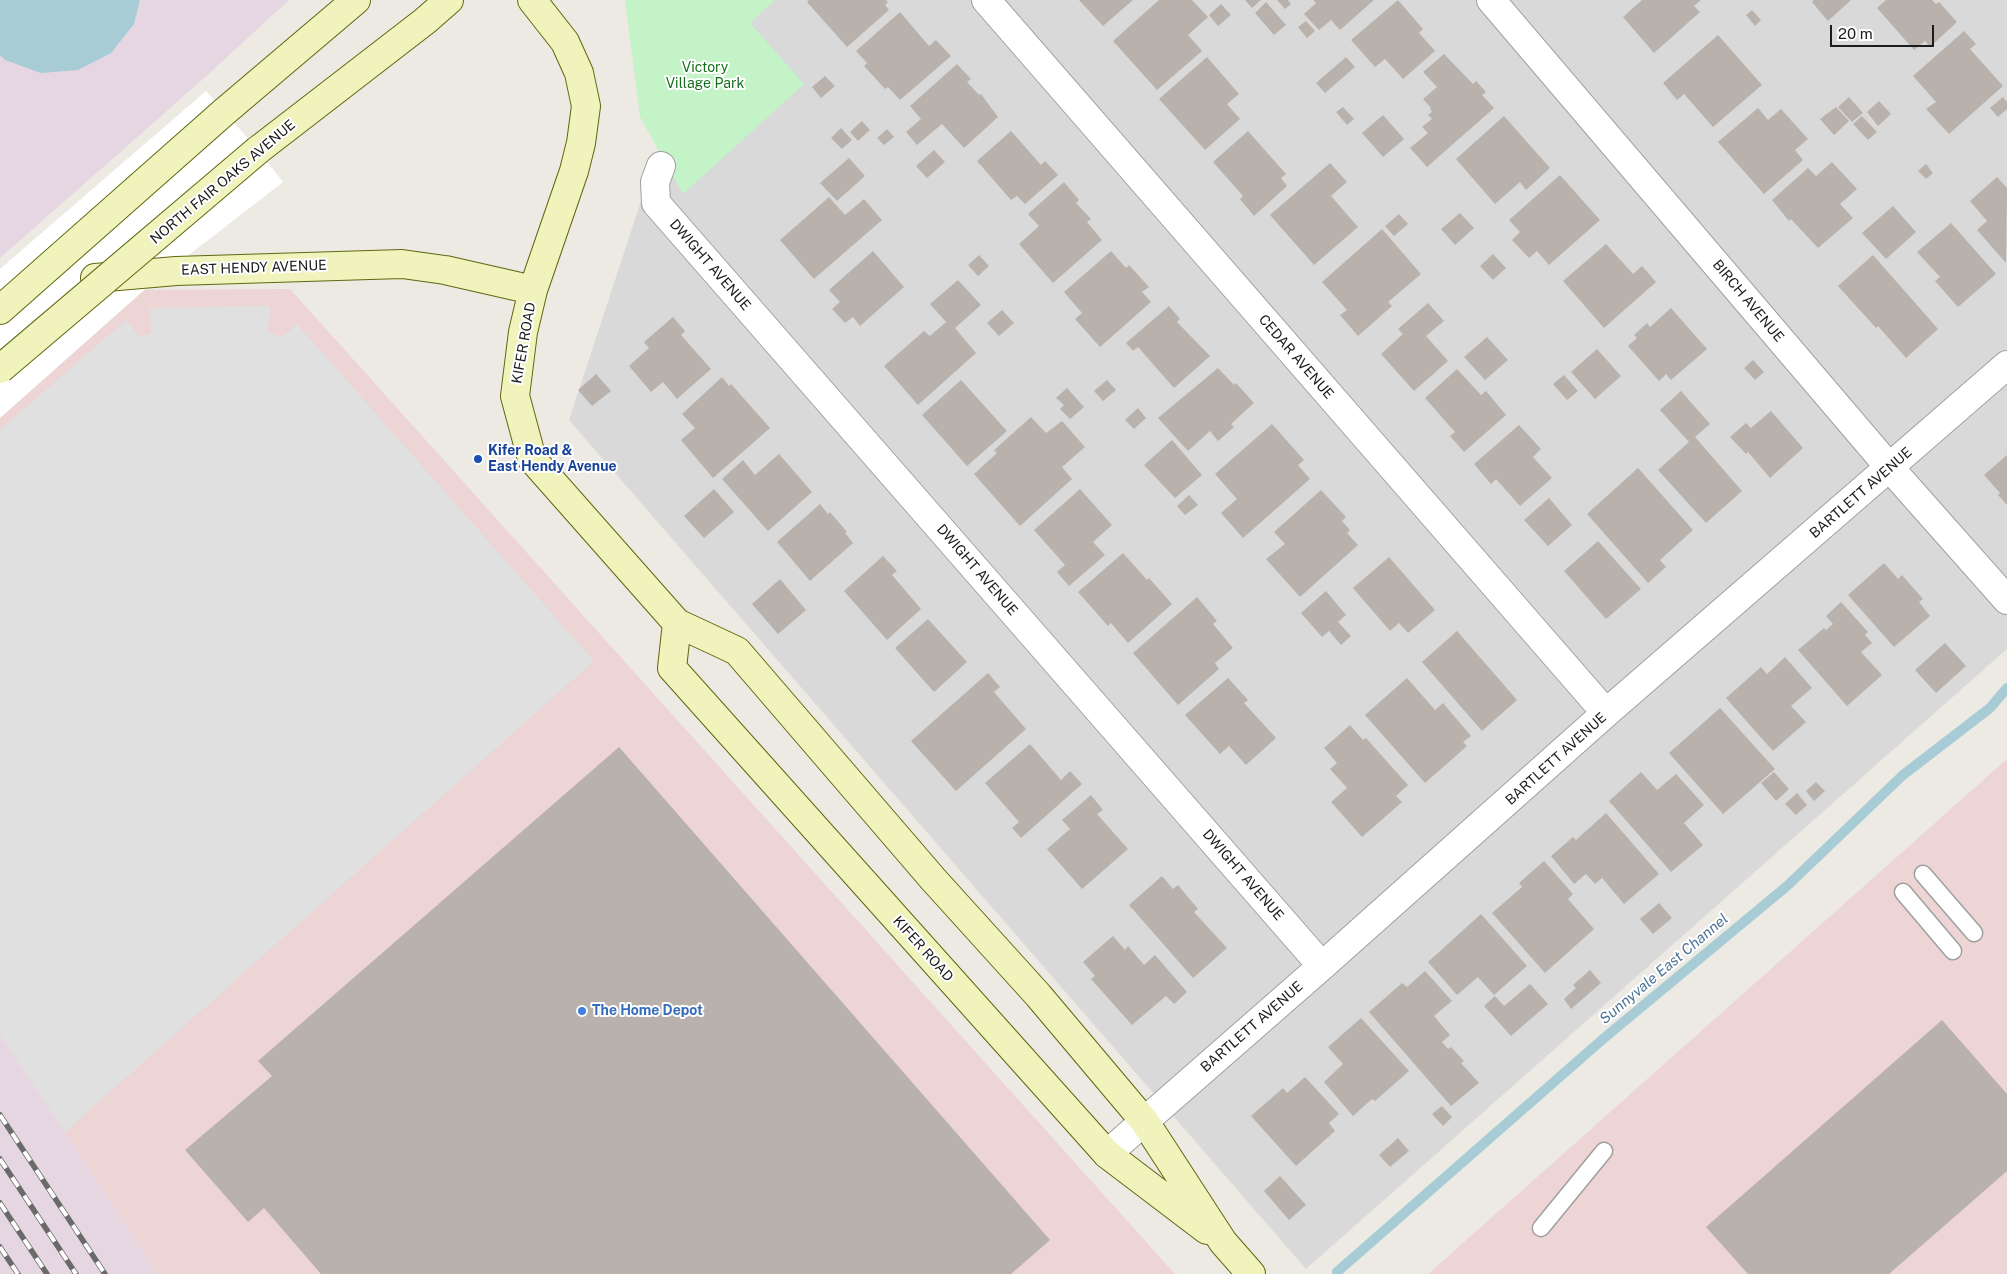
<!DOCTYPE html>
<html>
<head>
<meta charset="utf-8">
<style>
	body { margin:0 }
	#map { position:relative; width:2007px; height:1274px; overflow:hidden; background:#edeae3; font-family:"Public Sans",sans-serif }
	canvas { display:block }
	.scale { position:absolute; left:1830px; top:25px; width:104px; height:22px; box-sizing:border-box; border:2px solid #1c1c1c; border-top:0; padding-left:6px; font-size:15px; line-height:18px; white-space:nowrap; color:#1c1c1c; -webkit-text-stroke:4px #fff; paint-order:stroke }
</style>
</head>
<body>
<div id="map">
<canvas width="2007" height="1274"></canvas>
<div class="scale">20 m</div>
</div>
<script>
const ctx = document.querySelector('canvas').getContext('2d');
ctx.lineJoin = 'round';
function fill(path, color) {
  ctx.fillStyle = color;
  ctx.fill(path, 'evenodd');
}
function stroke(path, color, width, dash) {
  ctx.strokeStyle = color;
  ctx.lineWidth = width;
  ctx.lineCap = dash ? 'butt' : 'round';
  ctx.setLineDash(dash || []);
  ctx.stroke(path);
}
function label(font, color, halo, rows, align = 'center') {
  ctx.font = font + ' "Public Sans",sans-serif';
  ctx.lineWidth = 4;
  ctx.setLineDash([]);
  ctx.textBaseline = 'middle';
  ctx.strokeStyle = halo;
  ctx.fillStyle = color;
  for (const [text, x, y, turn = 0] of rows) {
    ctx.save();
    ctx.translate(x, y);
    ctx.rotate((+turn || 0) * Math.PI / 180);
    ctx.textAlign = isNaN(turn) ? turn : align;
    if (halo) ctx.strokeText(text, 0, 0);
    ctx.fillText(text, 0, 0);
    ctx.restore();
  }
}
fill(new Path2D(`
	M649,0h1358v649l-701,620 -737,-849 100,-304z`), '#dad9d9');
fill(new Path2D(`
	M290,289l885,985h-1017l-158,-239v-636l132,-109z
	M2007,759v515h-579z`), '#ecd5d4');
fill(new Path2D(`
	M0,0h289l-87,80 -202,178z
	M0,1035l158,239h-158z`), '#e5d6e2');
fill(new Path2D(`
	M625,0h150l-25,23 54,61 -121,110 -43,-77z`), '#c3f3c7');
fill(new Path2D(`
	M270,306l-2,25 14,6 15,-13 297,337 -529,471 -65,-98v-604l126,-110 13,16 12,-2 -1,-26z`), '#e0e0e0');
fill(new Path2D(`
	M0,0h140l-6,24 -23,29 -33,17 -37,3 -36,-13 -5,-5z`), '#a7ccd6');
fill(new Path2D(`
	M206,91l52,59 25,32 -133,103 -150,133v-149z`), '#fff');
stroke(new Path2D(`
	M1337,1272l266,-233 184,-153 116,-111 87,-67 17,-20`), '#a7ccd6', 10);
fill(new Path2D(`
	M809,0h77l2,2 -3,3 4,5 -42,37 -40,-45z
	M1079,0h54l-30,26z
	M1159,0h33l16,17 -20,18 14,16 -45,39 -44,-49z
	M1245,0h16l-9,8z
	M1277,0h11l3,4 -6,5z
	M1313,0h61l-34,30 -9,-10 -12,10 -15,-16 12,-11z
	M1398,0l25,29 -4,4 16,18 -32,28 -18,-20 -10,8 -24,-27z
	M1642,0h59l-7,6 6,6 -46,41 -31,-36z
	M1814,0h37l-23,21 -16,-19z
	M1886,0h46l4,4 3,-2 18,20 -27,25 -5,-6 -11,9 -37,-42z
	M1266,2l20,23 -12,10 -19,-22z
	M1221,4l10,11 -13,11 -9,-11z
	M1752,10l9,10 -6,6 -9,-11z
	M900,12l29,34 7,-6 15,16 -51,44 -12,-13 -3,2 -21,-23 3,-3 -11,-12z
	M1306,21l9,10 -8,7 -9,-11z
	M1964,31l12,13 -6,5 33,37 -54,48 -23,-25 10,-7 -23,-26z
	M1718,35l44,50 -49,42 -29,-33 -7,6 -14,-17z
	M1444,54l29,30 3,-3 10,11 -4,3 12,13 -67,59 -17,-19 18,-15 -6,-6 10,-8 -4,-4 4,-3 -2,-3 1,-1 -8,-9 14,-12 -14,-15z
	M1207,57l32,37 -12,10 13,15 -35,31 -46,-51z
	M1346,57l9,10 -30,26 -9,-10z
	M957,64l14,15 -4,3 12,13 2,-1 17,23 -34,31 -22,-24 -25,21 -11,-13 15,-13 -11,-13z
	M825,76l10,10 -14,12 -9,-11z
	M1849,97l14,16 -11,9 -14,-15z
	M2003,97l4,5v7l-9,8 -8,-9z
	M1879,101l12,13 -13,12 -11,-14z
	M1343,107l11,12 -7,6 -11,-13z
	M1836,107l13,14 -15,14 -14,-16z
	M1758,108l10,12 13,-11 27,30 -13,11 8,10 -39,34 -46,-52z
	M1383,115l21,24 -21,18 -21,-24z
	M1504,116l46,52 -24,22 -6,-8 -25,22 -39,-45z
	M1862,116l15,16 -9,8 -15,-16z
	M862,121l8,9 -12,11 -8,-9z
	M841,128l11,12 -10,9 -11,-11z
	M887,129l7,8 -10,8 -7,-7z
	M1011,131l30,34 4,-4 13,14 -33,29 -8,-8 -6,4 -34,-39z
	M1248,131l38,43 -5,4 6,8 -33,30 -14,-17 3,-3 -30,-34z
	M934,150l11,12 -18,16 -11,-12z
	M849,158l16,18 -28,25 -17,-18z
	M1832,162l25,27 -17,15 13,14 -35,30 -27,-29 -2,2 -17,-21 36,-32 8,8z
	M1330,163l17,19 -16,14 27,31 -44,38 -44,-50z
	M1926,164l7,9 -7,6 -8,-8z
	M1560,175l40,45 -51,45 -12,-14 -8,7 -17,-18 8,-8 -11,-12z
	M1997,177l10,11 -1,75 -29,-33 10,-9 -17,-20z
	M1064,182l15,18 -3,3 15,16 -4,3 15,18 -49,43 -34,-39 20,-18 -11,-12z
	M829,197l16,18 19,-16 18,21 -68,59 -34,-39z
	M1893,206l23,26 -30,27 -24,-26z
	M1460,213l14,15 -19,17 -14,-16z
	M1399,214l9,10 -14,12 -9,-10z
	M1951,223l45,51 -38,33 -23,-26 5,-4 -23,-25z
	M1382,229l39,45 -33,28 4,4 -34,30 -18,-21 7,-5 -25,-28z
	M1606,244l27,30 9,-8 14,16 -52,46 -41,-47z
	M873,251l31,36 -44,39 -7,-9 -8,6 -13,-14 8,-7 -11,-12z
	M1111,251l15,17 3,-3 20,22 -7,5 9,10 -51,45 -25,-28 7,-6 -18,-21z
	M1493,254l13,14 -13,12 -13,-14z
	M979,255l10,11 -11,10 -10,-11z
	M1873,255l65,74 -32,29 -28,-32 -2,2 -38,-42z
	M958,280l23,25 -26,23 21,25 -58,52 -34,-39 40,-35 6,5 16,-14 -16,-18z
	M1428,303l16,18 -18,15 22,25 -34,30 -33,-37 22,-20 -5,-5z
	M1169,306l11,13 -3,3 33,34 -36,32 -36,-41 -5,4 -7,-8z
	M1671,308l36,41 -36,31 -5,-6 -7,7 -31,-35 9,-8 -3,-3 13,-12 3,4z
	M1002,310l12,13 -15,13 -12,-13z
	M673,317l12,14 -4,4 30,34 -34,30 -14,-17 -12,10 -22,-26 20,-18 -5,-6z
	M1487,337l21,23 -23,20 -21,-23z
	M1597,349l24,27 -26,23 -24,-27z
	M1753,360l11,12 -9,8 -11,-12z
	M1218,368l16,17 2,-2 18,20 -23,21 3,3 -16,14 -8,-10 -22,20 -30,-33z
	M1457,369l24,26 5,-4 20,24 -42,37 -14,-16 5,-4 -30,-34z
	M596,374l15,17 -19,15 -14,-16z
	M1564,375l14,16 -11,9 -14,-16z
	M722,377l7,9 2,-2 39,44 -57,50 -32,-38 14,-12 -13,-14z
	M961,380l46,51 -40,35 -45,-51z
	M1107,380l9,10 -13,11 -9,-10z
	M1067,388l17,19 -14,12 -10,-10 4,-4 -8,-7z
	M1681,391l29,33 -15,13 47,54 -36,32 -48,-53 31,-28 -29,-32z
	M1138,408l8,10 -12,11 -9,-9z
	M1771,411l32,37 -33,30 -22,-26 -2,2 -16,-17 16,-14 5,5z
	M1031,417l15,16 16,-12 23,26 -23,20 10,12 -52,47 -46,-52 23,-21 -3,-3z
	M1272,424l32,36 -6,5 12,14 -67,59 -22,-25 16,-14 -22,-25z
	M1519,425l22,24 -8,8 19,21 -32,28 -24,-27 -5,5 -17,-20z
	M1172,440l30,35 -27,23 -31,-33z
	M779,454l33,38 -44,39 -46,-52 21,-19 12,15z
	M2007,455v50l-9,-10 2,-2 -16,-18z
	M1638,468l55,62 -33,30 6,7 -18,16 -61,-69z
	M714,489l20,23 -30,26 -20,-22z
	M1080,489l32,36 -19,17 12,13 -36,31 -12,-14 8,-7 -31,-35z
	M1321,490l25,27 -4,4 8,9 -3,3 11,12 -58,52 -34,-38 19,-15 -11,-12z
	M1189,495l9,10 -13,10 -8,-9z
	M1549,498l23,27 -24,21 -24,-26z
	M820,504l8,10 2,-2 17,20 -2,1 8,10 -43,38 -33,-39z
	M1598,541l43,48 -35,30 -42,-48z
	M1123,553l24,27 2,-2 23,26 -44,39 -17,-20 -3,3 -30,-34z
	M883,556l14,15 -5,4 29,34 -34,31 -43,-49z
	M1389,557l46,53 -27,23 -9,-10 -9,8 -37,-43z
	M1884,563l14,16 4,-4 21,24 -4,3 11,14 -36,31 -46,-52z
	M780,579l26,31 -28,24 -26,-30z
	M1326,591l20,24 -8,7 13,14 -10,9 -12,-14 -7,6 -21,-24z
	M1197,597l20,24 -4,3 20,24 -18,15 4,6 -41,36 -45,-52z
	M1841,602l27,30 -3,3 7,8 -11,9 21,23 -35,31 -49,-56 26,-22 2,2 7,-6 -7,-8z
	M928,619l39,43 -33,30 -39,-44z
	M1457,631l60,69 -35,31 -60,-69z
	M1945,643l21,23 -30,27 -21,-23z
	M1785,657l27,31 -21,18 15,16 -33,29 -47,-53 35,-31 6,7z
	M988,673l12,14 -6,5 32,37 -70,62 -45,-50z
	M1228,678l20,22 -4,3 32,35 -30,27 -17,-19 -9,8 -35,-39z
	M1407,678l28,32 8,-7 28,33 -8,6 4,4 -42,37 -60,-68z
	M1720,708l55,61 -52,45 -54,-61z
	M1350,725l13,15 3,-2 42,47 -12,11 6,6 -40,35 -31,-35 16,-14 -17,-19 7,-6 -13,-15z
	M1030,744l31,36 9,-9 12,13 -61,54 -9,-10 7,-6 -34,-39z
	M619,747l431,493 -39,34h-690l-57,-66 -16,14 -63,-72 87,-74 -14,-15z
	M1641,772l16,18 19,-16 28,31 -20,18 19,22 -32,27 -62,-71z
	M1774,772l15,17 -13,12 -15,-18z
	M1816,782l9,9 -11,10 -8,-10z
	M1797,793l10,12 -11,10 -11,-11z
	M1091,795l12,15 -6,4 31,35 -46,40 -35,-40 23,-20 -8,-9z
	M1606,813l53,61 -35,30 -22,-26 -7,6 -9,-10 -12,10 -23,-28 22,-19 3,3z
	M1544,861l29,33 -5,5 26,30 -49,44 -53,-60 30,-26 -3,-4z
	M1162,876l11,13 5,-4 20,24 -4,3 33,36 -34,30 -64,-73z
	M1659,903l13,15 -19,16 -13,-15z
	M1481,914l46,52 -33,29 -16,-18 -21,18 -29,-33z
	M1113,936l12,14 3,-4 16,19 11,-10 32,37 -13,12 -8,-8 -34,29 -41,-46 4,-3 -12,-14z
	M1590,970l11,13 -30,26 -7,-10 12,-11 -3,-3z
	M1425,971l27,30 -18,15 16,19 -8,7 6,7 3,-2 13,14 -3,2 18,20 -28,23 -82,-94 33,-29 5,4z
	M1530,984l18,20 -37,32 -27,-30 11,-10 9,10z
	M1361,1018l48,53 -34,30 -3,-2 -19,17 -29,-34 19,-18 -15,-17z
	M1942,1020l65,74v77l-118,103h-141l-42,-47z
	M1305,1077l34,37 -10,9 6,8 -39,35 -45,-50 32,-28 4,5z
	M1442,1106l10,11 -9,9 -11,-12z
	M1398,1138l11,13 -19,16 -11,-12z
	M1280,1176l26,29 -17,15 -25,-29z`), '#b9b2ac');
const lane = new Path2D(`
	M1923,874l51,59
	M1903,892l50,59
	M1541,1228l63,-77`);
const street = new Path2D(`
	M986,0l620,713
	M1491,0l399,468 117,132
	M661,166l-6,16 1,21 666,763
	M1107,1154l215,-188 284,-253 401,-348`);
const secondary = new Path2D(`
	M532,0l33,42 14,31 7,33 -5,37 -7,28 -41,119 -10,42 -8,64 17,63 145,164 60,28 196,228 105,116 107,127 78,120 28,32
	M258,150l167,-129 24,-21
	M95,278l81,-7 226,-7 43,6 88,20
	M0,310l224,-198 132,-112
	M677,623l-5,45 435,486 100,76`);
stroke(lane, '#a0a0a0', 19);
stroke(street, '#a0a0a0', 30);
stroke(secondary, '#5e680f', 30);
stroke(lane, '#fff', 16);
stroke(street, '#fff', 28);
stroke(secondary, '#f0f3bb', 28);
const rail = new Path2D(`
	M0,1115l105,159
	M0,1159l76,115
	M0,1203l47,71
	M0,1247l18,27`);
stroke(rail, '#6a6a6a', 5.5);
stroke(rail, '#fff', 4, [11]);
const secondaryBridge = new Path2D(`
	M0,369l258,-219`);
stroke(secondaryBridge, '#5e680f', 30, []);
stroke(secondaryBridge, '#f0f3bb', 28);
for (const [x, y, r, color] of [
	[478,459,5,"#1a4fb4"],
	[582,1011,5,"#3f7fe0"]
]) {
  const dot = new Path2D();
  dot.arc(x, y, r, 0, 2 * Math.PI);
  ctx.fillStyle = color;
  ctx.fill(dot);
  stroke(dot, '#fff', 2);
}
label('14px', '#166f1d', '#fff', [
	["Victory",705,68],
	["Village Park",705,84]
]);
label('14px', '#1c1c1c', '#fff', [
	["NORTH FAIR OAKS AVENUE",223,182,-40],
	["DWIGHT AVENUE",710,265,49],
	["EAST HENDY AVENUE",254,268,-2],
	["BIRCH AVENUE",1748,301,50],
	["KIFER ROAD",524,343,-80],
	["CEDAR AVENUE",1296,357,49],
	["BARTLETT AVENUE",1861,493,-41],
	["DWIGHT AVENUE",977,570,49],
	["BARTLETT AVENUE",1556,759,-42],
	["DWIGHT AVENUE",1243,875,49],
	["KIFER ROAD",923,949,48],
	["BARTLETT AVENUE",1252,1027,-41]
]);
label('bold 14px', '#164399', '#fff', [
	["Kifer Road &",488,451],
	["East Hendy Avenue",488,467]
], 'left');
label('bold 14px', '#366cbe', '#fff', [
	["The Home Depot",592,1011]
], 'left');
label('italic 15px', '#50759b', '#fff', [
	["Sunnyvale East Channel",1664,969,-40]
]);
</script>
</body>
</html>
